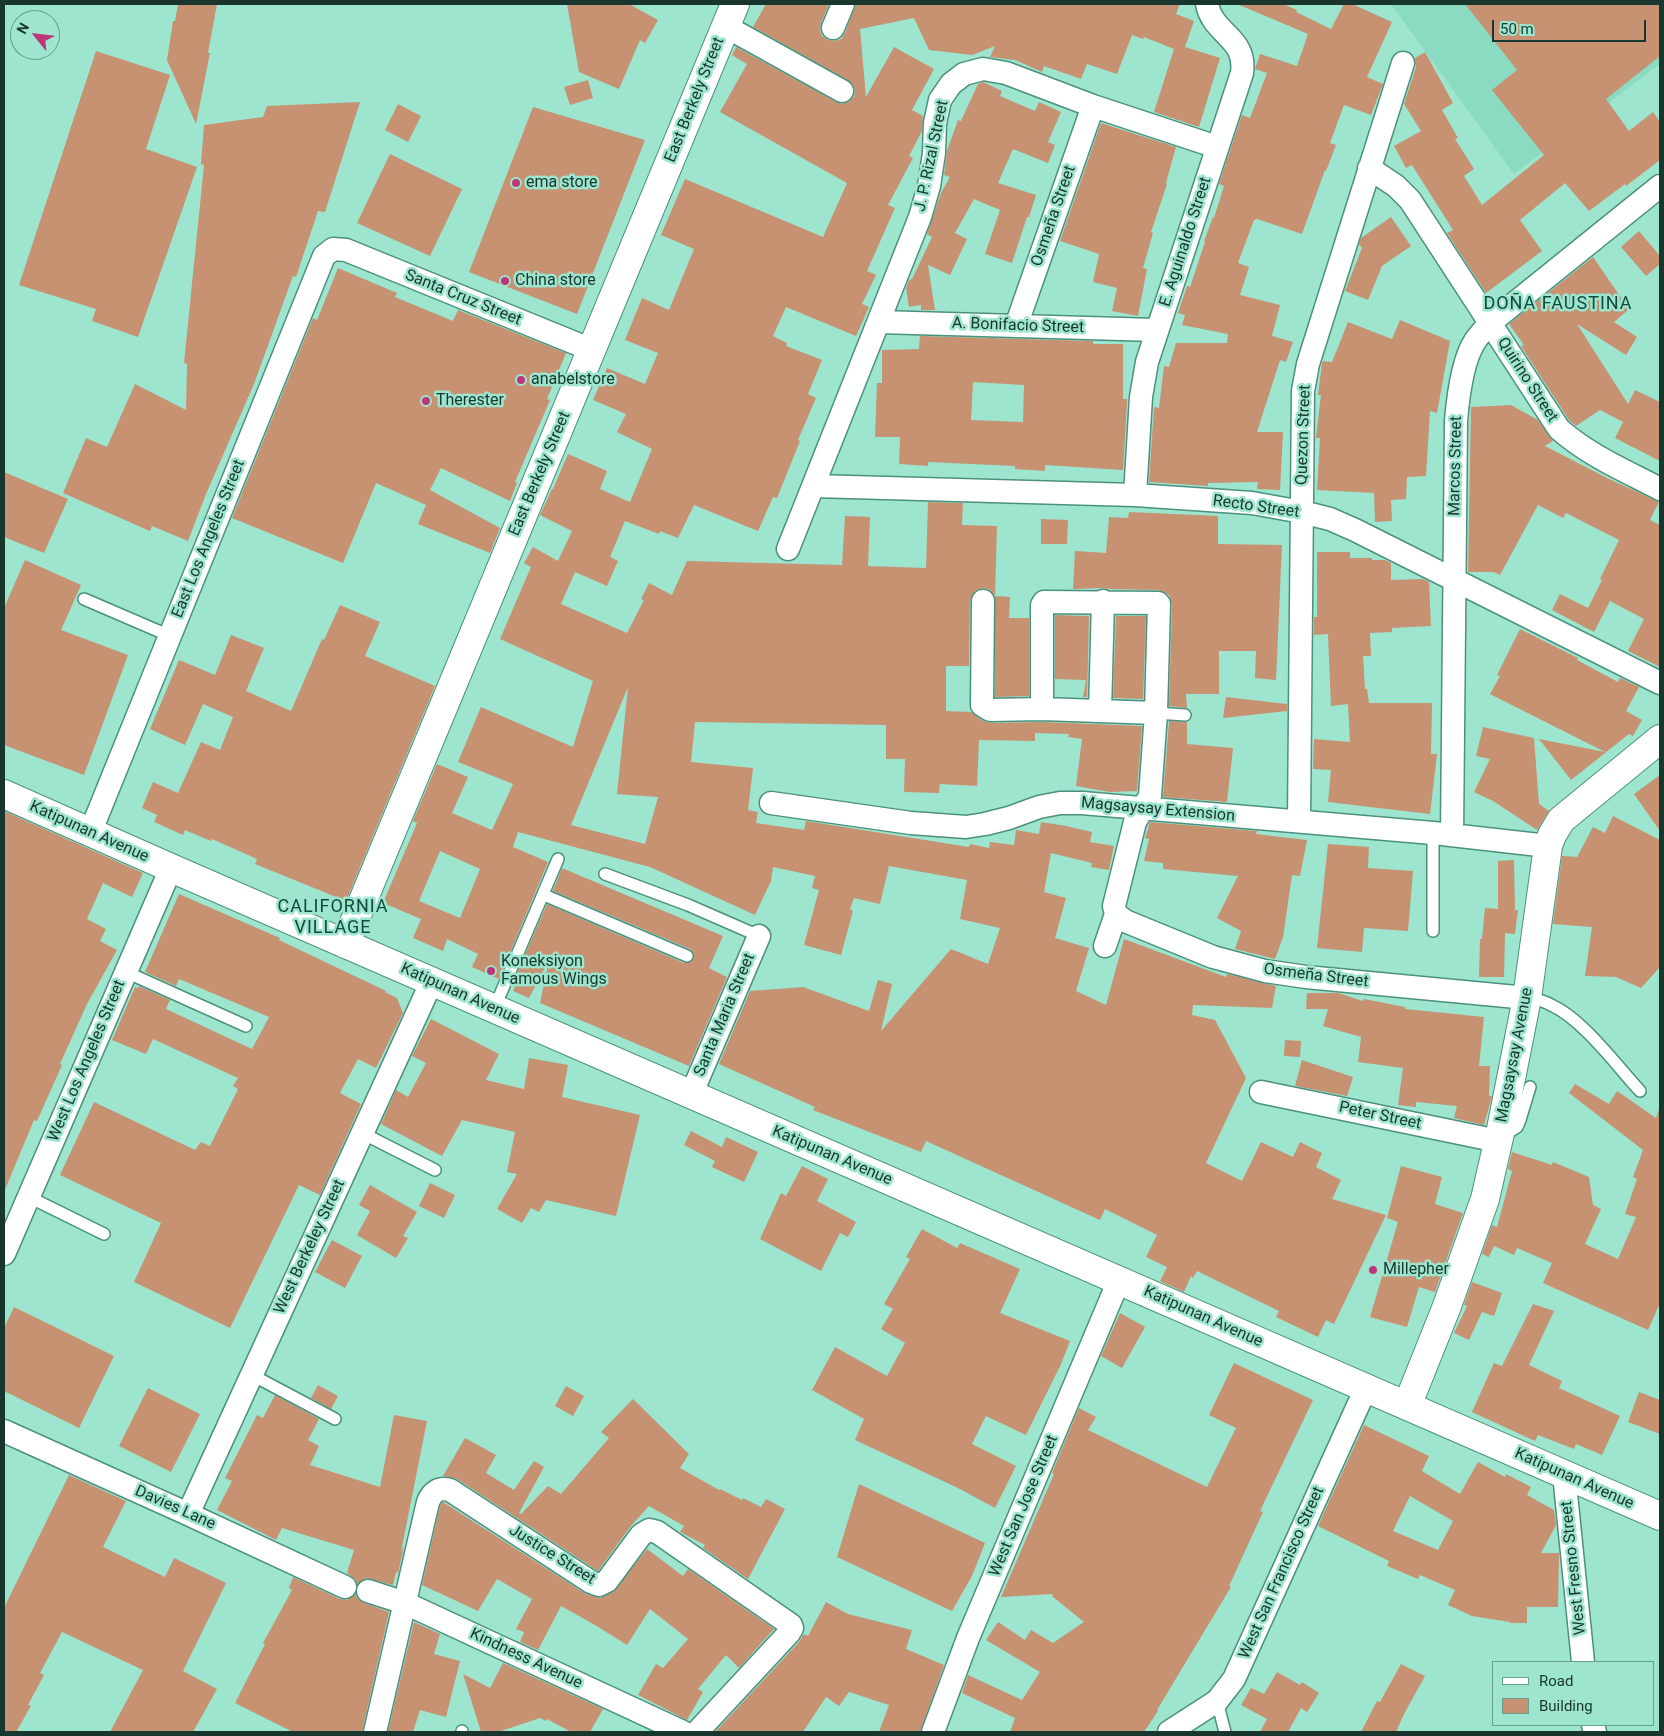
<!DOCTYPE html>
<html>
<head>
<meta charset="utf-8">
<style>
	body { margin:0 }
	#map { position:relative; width:1664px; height:1736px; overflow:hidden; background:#9de5cf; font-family:Roboto,sans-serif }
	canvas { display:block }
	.frame { position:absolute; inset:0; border:5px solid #18362d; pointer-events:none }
	.legend { position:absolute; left:1492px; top:1661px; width:162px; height:65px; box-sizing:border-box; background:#9de5cf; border:1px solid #689f8e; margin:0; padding:6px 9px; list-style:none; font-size:15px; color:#18362d }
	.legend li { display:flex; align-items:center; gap:10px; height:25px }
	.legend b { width:25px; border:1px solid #689f8e }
	.north { position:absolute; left:10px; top:10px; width:50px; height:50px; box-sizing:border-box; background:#9de5cf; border:1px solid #689f8e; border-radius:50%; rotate:299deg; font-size:14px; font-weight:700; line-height:20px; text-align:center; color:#18362d }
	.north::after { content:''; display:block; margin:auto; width:18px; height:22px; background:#bc377a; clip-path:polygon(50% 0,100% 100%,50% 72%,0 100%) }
	.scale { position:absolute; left:1492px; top:20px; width:154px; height:22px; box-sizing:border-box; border:2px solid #18362d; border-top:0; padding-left:6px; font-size:15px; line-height:18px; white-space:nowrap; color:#18362d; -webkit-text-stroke:4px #9de5cf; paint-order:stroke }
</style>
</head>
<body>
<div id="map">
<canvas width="1664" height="1736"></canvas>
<div class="frame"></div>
<ul class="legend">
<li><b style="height:6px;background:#fff"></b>Road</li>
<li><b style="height:14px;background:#c69272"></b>Building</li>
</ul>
<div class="north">N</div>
<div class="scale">50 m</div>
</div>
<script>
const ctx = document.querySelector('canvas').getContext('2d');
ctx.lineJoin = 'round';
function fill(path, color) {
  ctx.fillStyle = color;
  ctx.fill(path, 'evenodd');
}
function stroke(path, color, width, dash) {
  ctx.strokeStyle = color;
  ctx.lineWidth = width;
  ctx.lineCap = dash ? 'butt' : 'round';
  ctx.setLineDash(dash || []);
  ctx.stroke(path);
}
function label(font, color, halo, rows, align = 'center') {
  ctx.font = font + ' Roboto,sans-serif';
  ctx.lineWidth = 5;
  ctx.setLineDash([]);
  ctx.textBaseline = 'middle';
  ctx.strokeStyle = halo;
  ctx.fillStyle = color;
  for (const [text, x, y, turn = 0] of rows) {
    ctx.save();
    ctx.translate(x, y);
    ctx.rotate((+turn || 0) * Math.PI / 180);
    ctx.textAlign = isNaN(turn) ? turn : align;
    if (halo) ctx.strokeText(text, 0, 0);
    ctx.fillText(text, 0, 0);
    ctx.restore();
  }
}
fill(new Path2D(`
	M1391,4h269v60l-146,110z`), '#8adbc2');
fill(new Path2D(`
	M178,4h39l-9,49h2l-14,71 -29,-64 6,-39h2z
	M567,4h62l29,16 -13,23 -5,-3 -21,49 -40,-17z
	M766,4h63l-8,19 -1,7 2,6 6,4 6,1 7,-2 4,-6 11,-29h324l-4,10 18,7 -9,26 35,11 -21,69 -45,-15 20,-63 -30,-12 -1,2 -11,-4 -15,39 -30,-10 -6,15 -37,-13 -2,6 -27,-12 -25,-3 5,-11 -23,9 -43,-5 -15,-32 -54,11 6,68 28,-50 40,22 -22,41 11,6 -1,15 -13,25 4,2 -25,47 7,3 -28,63 9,4 -14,29 7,3 -13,29 -70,-29 -13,29 14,7 -1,3 36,14 -14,34 8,4 -18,42 2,1 -23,57 -4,-1 -15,34 -64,-26 -16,33 -18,-7 -1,3 -34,-13 -15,36 8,4 -11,25 -32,-14 -14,32 66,29 17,-33 -3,-1 8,-16 23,12 15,-34 155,4 3,-49 25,1 -2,49 58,2 2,-66 35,1 -1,22 35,1 -2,70 -5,-6 -6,-2 -8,2 -4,5 -2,6 -1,65h-23v45l25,1 12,9 7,2 52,-1 100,4 -5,65 -27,1 -34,-6 6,-47 -14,-2 1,-3 -34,-1v8l-56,-1 -2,46 -37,-2 -1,9 -35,-1 1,-33h-19v-34l-191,-3 -4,40 62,6 -5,42 10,2 -2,11 48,7 2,-9 163,26 1,-3 19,4 1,-6 24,3 2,-15 23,4 2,-12 25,4 26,6 -2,10 24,4 -5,24 -18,-3 1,-4 -41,-10 -7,39 22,6 -11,40 34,10 -13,43 30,14 18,-66 102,38 1,-3 49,12 -4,22 -79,-3 -1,10 23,5 31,58 -40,85 36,18 19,-39 32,15 7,-15 22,11 -6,14 25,13 -9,19 54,16 -52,109 -8,-4 -8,17 -42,-20 3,-6 -82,-40 -4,7 -2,-2 -7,16 -24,-11 7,-14 -21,-10 11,-22 -52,-26 -5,11 -174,-79 -5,11 -108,-42 2,-3 -96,-43 31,-73 53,-4 66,24 9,-31 14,4 -11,47 70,-82 37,15 12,-36 -40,-9 7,-39 -78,-14 -9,38 -26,-6 -4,11 3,2 -12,44 -37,-10 15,-55 -7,-2 3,-12 -42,-9 -2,14 -16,34 -105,-48 -132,-35 -5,15 35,15 -49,117 -27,-12 6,-13 -31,-15 -4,12 -30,-13 8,-19 -38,-16 34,-80 -4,-2 24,-57 31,13 -16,36 40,17 21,-46 -55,-22 23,-55 92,40 20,-66 -93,-42 31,-72 -7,-4 9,-16 25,14 14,-30 -32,-16 12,-26h1l15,-35 39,17 -7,18 30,13 22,-53 -35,-17 9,-18 -33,-14 14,-32 38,16 13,-31 -33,-13 17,-42 27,12 25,-61 -33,-14 24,-56 138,58 24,-54 -127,-71 27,-48 -15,-9 4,-8 100,55 6,2 6,-2 6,-5 1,-7 -2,-5 -5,-5 -95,-53zM628,687l-11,107 41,3 -13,47 -74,-19zM440,851l40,18 -20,49 -41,-17z
	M1237,4h46l14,6 -1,2 35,17 13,-25h8l40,18 -25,55 16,7 -12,31 -27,-10 -14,38 6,2 -10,26 -1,-1 -23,64 -45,-15 -3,1 -16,43 11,4 -9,28 40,10 -8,31 21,6 -7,20 -6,-2 -23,72h26l-3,58 -23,-1 1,-7 -50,1v3l-59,-4 5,-75 5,1 5,-42 5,1 7,-24h51l1,-9 -46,-9 3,-10 -7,-2 9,-27 3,1 15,-45 -1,-1 9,-24 1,1 10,-32 -5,-2 23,-69 8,3 17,-45 -12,-4 5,-15 37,12 11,-32z
	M1465,4h195v52l-54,43 23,32 24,-19 7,10v38l-34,26 -1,-2 -36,27 -24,-28 -45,37 22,31 -56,42 -39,-60 6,-3 -41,-65 -6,3 -12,-22 27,-15 -17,-27 12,-37 -1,-9 10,-6 28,51 -11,7 16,28 -3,1 19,30 -10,7 18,29 62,-50 -52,-65 25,-20z
	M96,51l74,24 -24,74 51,18 -59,170 -46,-16 4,-12 -77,-24z
	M588,80l5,18 -23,7 -6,-18z
	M983,82l19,9 -2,5 35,15 4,-9 22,10 -13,30 7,3 -7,18 -35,-14 -15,34 38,12 -7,22h-2l-15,46 -27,-9 15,-44 -26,-11 -19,34 12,6 -17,36 -22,-10 7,45h-14v-5l-12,2 -3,-19 3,-8 3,-1 20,-42 -5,-3 14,-41 9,-16 -6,-2 3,-24 11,-31 3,1 17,-37z
	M360,102l-35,110 -7,-1 -22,66 -3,-1 -39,108 -48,110 -18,47 -36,-15 -2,5 -87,-38 23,-55 21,9 28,-63 51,26 1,-46 -3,-1 20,-198 -3,-1 3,-39 59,-8 4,-11z
	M398,104l23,12 -13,26 -23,-12z
	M533,107l112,33 -68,174 -108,-42z
	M1101,123l75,24 -10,36 1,1 -16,48 2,1 -10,35 4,1 -9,47 -26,-5 5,-23 -24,-6 6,-28 -39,-13z
	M390,154l72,35 -32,67 -73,-33z
	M1391,217l20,29 -29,20 -14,34 -23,-9 17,-43 -3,-4 2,-6z
	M1639,231l21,25v8l-14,12 -25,-29z
	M1593,257l36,52 -15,13 23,15 -11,18 -49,-31 51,80 7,-14 25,12v59l-45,-23 8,-16 -23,-12 -24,16 -7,-6 -48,-74 3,-1 -15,-21z
	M338,268l59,25 -2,4 58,24 5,-11 108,43 -19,46 3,1 -35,82 2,1 -7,18 -69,-33 -11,22 70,38 -10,25 -72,-29 8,-19 -50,-22 -33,80 -111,-45 81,-200 4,2z
	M1400,320l50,21 -13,72 -7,-2 -4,65 -19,1 -1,22 -15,1 1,21 -17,1 -1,-29 -57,-3 3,-52h-4l5,-43h-3l4,-32 1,-2 9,1 16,-40 44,17z
	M920,336l173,5v3h30v55h4v4l-4,67 -78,-5v6l-30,-2v-3l-87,-4v4l-29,-2 1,-27h-25l2,-54h5v-33l37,-1zM973,382l51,3 -1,37 -52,-2z
	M1511,405l27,15 15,21 -8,5 62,32 52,24 -9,18 10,5v142l-32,-16 16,-32 -34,-18 -16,31 -42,-22 8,-16 28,14 14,-28 -2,-1 19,-39 -53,-27 -3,5 -25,-13 -38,70 -6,-3h-26l3,-165z
	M4,472l64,27 -24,54 -40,-16z
	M1129,512l89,4v28l64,1 -6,135 -21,-2 1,-27h-37v43h-33l1,14 -18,-2 3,-102 -3,-9 -11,-5 -49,-1 -6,-1 -30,1 2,-38 31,2 3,-36 19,1z
	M1041,519l27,1 -1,24h-26z
	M1317,552h33v6h22v2h13l6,3v17l32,-1 6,3 2,44 -39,2v4l-22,1 1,23h-8l2,33h2l2,14h63l-1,51h6l-7,60 -102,-12 3,-32 -18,-1 1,-30 36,3 -2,-38 -17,2 -3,-72 -14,1v-18h3z
	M25,560l56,25 -20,45 67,25 -44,120 -80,-30v-137z
	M995,596l15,1 -1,21h20v78l-34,1z
	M340,605l40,17 -15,34 70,30 -89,215 -91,-37 2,-5 -45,-20 -1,2 -26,-11 -2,5 -29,-13 3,-7 -15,-7 11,-26 25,11 23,-51 19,8 13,-33 -30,-13 -18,41 -35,-16 29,-69 36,15 16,-40 33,13 -18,43 45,20 31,-72 2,1z
	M1055,615l34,1 -2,81h-4l3,-17 -31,-1z
	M1116,616h30l-3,83 -30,-1z
	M1520,629l58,29 -1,2 41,22 2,-4 19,9 -13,24 16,9 -9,16 -4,-2 -58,46 -32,-41 66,13 -115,-58 10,-18 -3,-1z
	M1226,697l61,7v7l-64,7z
	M1169,721l18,1v22l46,4 -6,54 -64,-5z
	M1483,727l51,11 5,66 10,7 -12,19 -44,-29 -19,-9 16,-33 -14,-3z
	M1660,775v56l-26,-37z
	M4,811l139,62 -11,24 -29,-14 -16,36 19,10 -6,12 17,9 -30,54 -27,60 2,1 -25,56 -3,-1 -30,72z
	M1613,816l47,24v127l-19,21 -25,-11 -31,-1 7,-49 -39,-3 9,-68 15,1 16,-30 12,6z
	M1150,822l107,9 -1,3 51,6 -7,36 -8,-1 -9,62 -8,22 -40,-10 6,-18 -24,-13 21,-42 -75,-7v-6l-19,-2 5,-22 -4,-1z
	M1328,844l41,3 -1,21 45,3 -5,60 -44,-3 -2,24 -45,-4z
	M1514,860l1,50h3l-3,24 -10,-1 -1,44h-25l1,-38h2l3,-31 13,1v-48z
	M562,868l161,68 -14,32 18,9 -38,89 -149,-63 9,-43 -20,38 -16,-7 2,-4 -3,-2 35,-81 137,59 7,-1 3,-4 -1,-6 -3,-3 -137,-58z
	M179,894l101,44 -1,2 107,51 -1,1 12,6 6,15 -27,55 -18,-9 -18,34 21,11 -41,91 -21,-10 -69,143 -96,-46 27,-59 -101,-48 34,-73 101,48 6,-8 9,4 28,-57 -5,-3 5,-8 -85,-39 -7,15 -34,-14 23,-53 3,1 1,-2 31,14 -4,9 86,40 17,-32 -90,-38 -3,7 -31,-14z
	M1307,993h31l25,8 1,-2 41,8v2l79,8 -5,49h11l-1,30h3l-8,29 -30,-7 3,-12 -41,-4v5l-18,-2 5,-37 -45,-6 3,-25 -38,-11 5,-17h-22z
	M431,1019l68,35 -13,26 38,9 5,-31 39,7 -6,32 78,18 -24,101 -70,-16 -7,12 -8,-4 -9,15 -25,-14 20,-35 -10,-2 8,-40 -53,-12 -20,36 -61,-32 15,-34 12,7 18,-34 -14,-7z
	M1285,1040l16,1 -1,16 -16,-1z
	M1302,1060l51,17 -6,19 -52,-10z
	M1575,1084l34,20 8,-13 39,27 3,-9 1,1v193l-12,27 -105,-47 9,-20 -35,-15 -3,7 -20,-9 -5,11 -7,-3 10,-29 5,2 15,-56 -4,-2 4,-17 40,13 1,-3 36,15 4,28 8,4 -16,35 33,15 18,-42 -11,-3 12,-35 -4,-2 10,-27 -74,-57z
	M691,1131l31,16 4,-10 32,15 -14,30 -32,-15 3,-6 -31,-16z
	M802,1166l26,13 -11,22 39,21 -8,15 -8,-4 -19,38 -61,-32 21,-46 5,3z
	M1401,1166l41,11 -7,27 28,9 -28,79 -16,-5 -12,40 -37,-10 28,-95 -11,-4z
	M430,1183l25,12 -11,23 -25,-12z
	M370,1185l47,27 -14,24 5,2 -12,20 -39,-23 13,-24 -11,-6z
	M922,1229l35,19 3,-5 60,26 -20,44 70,28 -9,23 -35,71 -40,-19 -14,28 44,22 -21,42 -37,-20 -103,-48 9,-21 -52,-29 23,-43 52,29 18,-33 -24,-14 12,-20 -9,-5 26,-45 -4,-2z
	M332,1240l30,16 -17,32 -30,-16z
	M1472,1282l30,11 -8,23 -12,-4 -13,28 -15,-7 13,-27 -3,-1z
	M1533,1304l21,7 -25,54 33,16 -3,7 61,28 -18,39 -26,-11 -2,5 -36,-14 -3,6 -63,-29 22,-49 8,3z
	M14,1307l100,49 -35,72 -75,-37v-63z
	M1120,1313l25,14 -23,41 -21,-12z
	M1234,1363l79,37 -53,111 3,1 -34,74 2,1 -74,123 1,1 -14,21h-134l5,-14 -53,-25 6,-18 54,25 18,-28 -54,-32 12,-18 27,18 6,-10 22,13 31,-21 -32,-26 1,-2 -52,3 53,-123 -2,-1 27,-65 17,9 -8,13 119,57 29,-59 -27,-13z
	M318,1385l20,11 -7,13 -20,-11z
	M566,1386l18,10 -11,20 -18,-10z
	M148,1388l52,26 -29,58 -52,-26z
	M1639,1392l21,8v34l-32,-12z
	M275,1395l44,24 -11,21 11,6 -9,19 70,22 14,-72 33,6 -26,131 3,-6 -6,27 -2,-1 -3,13 -27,-7 -9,6 -2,-5 -8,-6 7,-23 -72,-22 -6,12 -59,-30 15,-29 -7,-3 32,-63 6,3z
	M633,1399l56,55 -9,14 39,22 1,-1 22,11 1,-2 18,9 5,-8 19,10 -37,70 -45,-31 2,-3 -25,-13 4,-6 -35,-20 -19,21 -32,44 -141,-92 -14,-3 22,-38 31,17 -10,18 28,17 20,-29 10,6 -25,46 2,1 27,-28 13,8 48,-56 -8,-6z
	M1364,1425l65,31 -7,15 38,23 18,-32 27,15 1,-3 25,13 -4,8 27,15 2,15 -15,28h18l-1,54h-31v16h-17v-1l-38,-6 -24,-11 7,-15 -35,-15 -2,4 -31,-13 2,-5 -71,-35zM1410,1496l43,25 -15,29 -45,-19z
	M69,1475l57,26 -23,46 62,30 9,-19 52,25 -43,88 34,18 -24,43h-83l33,-62 -81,-38 -22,41 4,2 -16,30 3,1 -15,26h-12v-124z
	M859,1484l126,59 -13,33 -20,35 -115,-54z
	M443,1502l143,92 14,4 13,-6 34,-43 36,27 5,-7 86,60 -35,39 -13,-13 -28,34 5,3 -16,28 -49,-25 18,-31 7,4 25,-29 -38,-30 -23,36 -32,-20 -34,-19 -23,44 -18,-8 4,-10 -8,-3 16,-30 -35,-20 -19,32 -56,-26 18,-79z
	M293,1577l47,22 7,1 8,-6 3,5 6,4 25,9 -27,120h-69l-58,-29 30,-59 -2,-1 29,-53 -3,-2z
	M826,1602l22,12 64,16 -6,19 38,16 -24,67h-41l10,-27 -40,-13 -10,14 -13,-9 -23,35h-88l84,-90 5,-8 4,2z
	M414,1622l26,12 -6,20 26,7 -14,56 -26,-7 -7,22h-25z
	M503,1663l100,46 -13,23h-19l-24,-13 -1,2 -6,-3 -42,14h-17l-18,-58 27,14z
	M1401,1664l24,12 -21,38 -8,18h-35l16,-31 3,1z
	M1277,1672l23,13 2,-3 17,11 -12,19 -6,-4 -13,24h-28l7,-13 -26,-14 10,-17 13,6z`), '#c69272');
const lane = new Path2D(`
	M84,599l86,37
	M1156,713l29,2
	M1433,833v98
	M605,874l83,31 71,31
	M544,895l143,61
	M126,972l120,54
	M1527,998c9,1 18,3 26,8 30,14 64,60 87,85
	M494,1009l64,-150
	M1503,1130l8,1 6,-4 3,-7 10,-33
	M362,1133l73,37
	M29,1197l75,37
	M252,1375l83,44
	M1217,1701l8,31
	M462,1731v1`);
const street = new Path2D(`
	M725,26l117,65
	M833,28l10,-24
	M1369,168l27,18 14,14 149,229c29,26 67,42 101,60
	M879,322l277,8
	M1016,326l77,-220
	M814,486l321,9 117,8 50,9 28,7 25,11 305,153
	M1135,495l6,-98 6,-35 95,-289c5,-36 -29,-38 -35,-69
	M788,549l132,-332 9,-31 5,-33 1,-30 5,-23 11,-16 13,-10 19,-5 23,4 87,33 124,41
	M983,601l-1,104 8,5 52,-1 114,4
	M1042,709v-104l2,-3 114,1 1,1 -3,109 -6,83 -15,26 -21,84 2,8 -11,32
	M1100,711l3,-110
	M771,803l140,20 55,4 19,-3 24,-6 30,-11 21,-4h22l351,30 115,13
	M1299,821l4,-430 5,-27 95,-301
	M90,833l234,-577 9,-7 13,1 246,100
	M1452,835l4,-414c2,-24 6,-60 19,-80 4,-6 10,-12 15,-18l170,-137
	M1116,914l9,7 88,36 52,14 41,6 221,21
	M1261,1092l237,49
	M691,1095l68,-159
	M4,1254l167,-386
	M4,1431l184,83 157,73
	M1564,1474l19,188
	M188,1514l244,-533
	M368,1591l37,12 278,129
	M1593,1725l2,7
	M375,1732l53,-230c4,-10 11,-15 22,-12l141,92 8,3 8,-4 34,-46 8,-5 8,2 134,93 1,3 -3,5 -92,99
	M933,1732l35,-94 151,-358
	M1169,1732l48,-31 17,-22 132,-291`);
const secondary = new Path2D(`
	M4,794l167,74 1489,648
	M345,944l390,-940
	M1407,1406l40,-100 38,-107 16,-70 26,-131 21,-152 4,-11 9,-15 99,-81`);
stroke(lane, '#4b917d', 14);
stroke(street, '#4b917d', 25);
stroke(secondary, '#4b917d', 30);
stroke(lane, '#fff', 11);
stroke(street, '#fff', 22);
stroke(secondary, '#fff', 28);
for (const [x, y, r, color] of [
	[516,183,5,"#bc377a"],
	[505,281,5,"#bc377a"],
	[521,380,5,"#bc377a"],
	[426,401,5,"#bc377a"],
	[491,971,5,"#bc377a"],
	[1373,1270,5,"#bc377a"]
]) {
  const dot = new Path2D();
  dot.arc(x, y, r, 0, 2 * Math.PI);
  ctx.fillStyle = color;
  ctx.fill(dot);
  stroke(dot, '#9de5cf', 2);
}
label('16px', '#18362d', '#9de5cf', [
	["East Berkely Street",695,100,-68],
	["J. P. Rizal Street",932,156,-78],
	["Osmeña Street",1054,216,-71],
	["E. Aguinaldo Street",1186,242,-72],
	["Santa Cruz Street",463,298,22],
	["A. Bonifacio Street",1018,326,2],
	["Quirino Street",1527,380,57],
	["Quezon Street",1304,435,-88],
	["Marcos Street",1456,466,-89],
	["East Berkely Street",540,474,-67],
	["Recto Street",1256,507,8],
	["East Los Angeles Street",209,539,-68],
	["Magsaysay Extension",1158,810,5],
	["Katipunan Avenue",89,832,24],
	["Osmeña Street",1316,976,7],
	["Katipunan Avenue",460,994,24],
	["Santa Maria Street",725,1015,-67],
	["Magsaysay Avenue",1515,1055,-79],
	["West Los Angeles Street",87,1061,-67],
	["Peter Street",1380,1116,12],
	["Katipunan Avenue",832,1156,23],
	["West Berkeley Street",310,1247,-65],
	["Katipunan Avenue",1203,1317,24],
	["Katipunan Avenue",1574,1479,24],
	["West San Jose Street",1024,1506,-67],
	["Davies Lane",175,1508,24],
	["Justice Street",552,1555,32],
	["West Fresno Street",1574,1568,-96],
	["West San Francisco Street",1282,1573,-66],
	["Kindness Avenue",526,1659,25]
]);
label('16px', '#18362d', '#9de5cf', [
	["ema store",526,183],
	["China store",515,281],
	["anabelstore",531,380],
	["Therester",436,401],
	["Koneksiyon",501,962],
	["Famous Wings",501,980],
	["Millepher",1383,1270]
], 'left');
ctx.letterSpacing = '1px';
label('18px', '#114a3c', '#9de5cf', [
	["DOÑA FAUSTINA",1558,304],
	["CALIFORNIA",333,907],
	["VILLAGE",333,928]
]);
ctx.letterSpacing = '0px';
</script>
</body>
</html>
